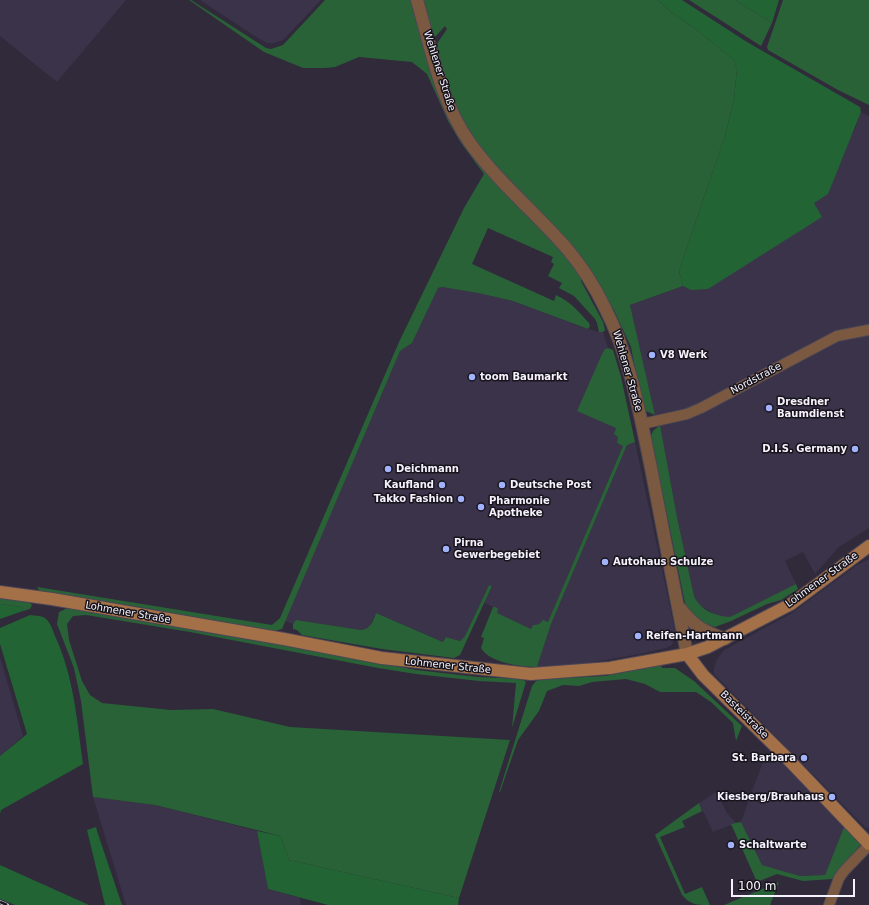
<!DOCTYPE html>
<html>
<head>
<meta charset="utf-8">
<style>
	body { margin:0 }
	#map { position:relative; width:869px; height:905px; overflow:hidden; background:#302a3b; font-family:"DejaVu Sans",sans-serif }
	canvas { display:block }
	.scale { position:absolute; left:731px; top:879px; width:124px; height:18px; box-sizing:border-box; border:2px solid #f6f2fd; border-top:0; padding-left:5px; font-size:12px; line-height:14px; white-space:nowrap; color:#f6f2fd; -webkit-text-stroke:3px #17141c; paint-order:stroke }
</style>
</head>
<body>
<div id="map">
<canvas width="869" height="905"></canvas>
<div class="scale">100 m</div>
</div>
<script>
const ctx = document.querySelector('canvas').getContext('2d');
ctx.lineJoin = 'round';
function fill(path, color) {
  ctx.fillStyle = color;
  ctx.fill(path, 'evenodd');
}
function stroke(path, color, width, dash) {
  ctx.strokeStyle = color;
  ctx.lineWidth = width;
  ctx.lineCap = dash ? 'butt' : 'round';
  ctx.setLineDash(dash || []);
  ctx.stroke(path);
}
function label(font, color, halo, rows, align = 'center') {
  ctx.font = font + ' "DejaVu Sans",sans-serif';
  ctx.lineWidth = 3;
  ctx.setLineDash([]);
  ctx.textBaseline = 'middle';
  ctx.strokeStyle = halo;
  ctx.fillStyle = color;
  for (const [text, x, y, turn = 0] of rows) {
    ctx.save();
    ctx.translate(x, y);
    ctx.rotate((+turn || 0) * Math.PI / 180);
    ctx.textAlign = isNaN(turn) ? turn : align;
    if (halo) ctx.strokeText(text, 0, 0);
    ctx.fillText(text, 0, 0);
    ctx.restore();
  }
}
fill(new Path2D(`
	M0,0h126l-69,82 -57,-46z
	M200,0h121l-38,40 -9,3h-7l-9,-5z
	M861,112l8,4v412l-30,19 -24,27 -12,-22 -18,9 11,23 -66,33h-10l-23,-13 -3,-8 -17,-79 -17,-92 4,-2 -3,-8h-6l-25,-110 53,-19 8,4 130,-73 -7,-14 41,-74z
	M442,287l36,6 35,8 69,26 17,5h4l5,16 -3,1 12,86 2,4 -2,4 6,3 -75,176 -7,1 -10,6 -35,-16 2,-4 -14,-6 8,-17 -3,-1 -24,51 -5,5 -14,-4 -2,5 -68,-29 -7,14 -8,3 -65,-10 -3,4 -8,-3 115,-270 12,-8 26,-55z
	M635,442l40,189 -1,7 -2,7 -6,3 -26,6 -58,10 -45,3 14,-43 76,-180z
	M869,559v268l-3,1 -152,-154v-6l3,-9 7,-9 68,-37 65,-48z
	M0,657l23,79 -23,20z
	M770,751l15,14 59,62 -19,48 -25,1 -38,-11 -21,-43 13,-36 9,-24z
	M716,792l3,5 8,16 9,10 -23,9 -14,-29z
	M93,797l62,8 102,26 11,58 32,9 1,7h-175z`), '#3a334a');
fill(new Path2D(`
	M189,0h2l75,48 5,1 12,-4 42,-45h89l38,120 113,133 18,25 -2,3 22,41 2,8 -2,2h-4l-2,-9 -2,-4 -21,-23 -15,-8 3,-5 -14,-7 6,-12 -3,-2 2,-5 -65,-29 -16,36 82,37 2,-6c15,7 23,17 33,28l1,3 -2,3 -75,-28 -35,-8 -36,-6 -4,1 -26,55 -12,8 -118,278 -7,2 -18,-2 -123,-23 -94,-14 -3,-5 235,38 8,-7 119,-276 65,-134 20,-34 -23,-31 -13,-22 -21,-47 -15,-12 -53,-5 -24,10 -10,1h-22l-39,-16z
	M421,0h237l10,10 30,21 35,28 4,9 -3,31 -9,37 -46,135 4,15 -53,19 25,110 -9,-4 -8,-27 -7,-37 -17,-37 -29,-44 -91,-99 -36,-52 -23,-66 3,-7 9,-13 -2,-3 -9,10h-5z
	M689,0h46l37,23 -11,23z
	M783,0h86v105l-31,-15 -70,-40 -1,-3z
	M608,348l5,2 8,27 14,65 -8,3 -76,179 -14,43c-15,0 -48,-4 -56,-19l3,-10 -3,-1 12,-30h2l3,1 -1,5 34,16 2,-4c5,0 7,-1 10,-5l5,2 75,-176 -6,-3 1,-6 -4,-3 2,-6 -39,-17 25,-57 3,-5z
	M660,425l17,92 17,79c6,14 21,20 36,21l66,-33 2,5 -17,11 -14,4 -36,17 -16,6 -13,-4 -13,-10 -4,-10 -34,-167 2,-5z
	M489,585l3,1 -32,69 -6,3 -72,-9 -80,-14 -5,-5 -4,-1v-5l3,-4 65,10c9,-1 12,-8 15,-17l67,29 3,-5 14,4 5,-5z
	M0,598l29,4 3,3 -2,4 -7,2 -1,-4 -22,-3z
	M70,607l213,37 133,26 62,7 44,2 4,3 -14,46 4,-45 -37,-2 -63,-7 -38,-6 -188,-36 -104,-17 -13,1 -6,8 2,16 13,41 8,14 12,8 69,7 42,-1 77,18 220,13 -51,158 -170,-38 -8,-24 -126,-31 -62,-8 -12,-96 -7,-33 -17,-44 2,-12z
	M661,665l1,3h13l19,13 48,45 -6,15 -3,-18 -22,-21 -15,-10h-36l-15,-8 -19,-5 -34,3 -13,4 -16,-1 -16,6 -8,20 -21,29 -18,52h-1l33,-106 4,-5 7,-2 62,-3z
	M699,803l3,8 -20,10 3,6 -25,10 25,57 17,-7 8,18c-14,0 -19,0 -28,-10l-27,-60z
	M741,822l21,43 38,11 25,-1 19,-48 16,16v2l-3,4 2,2 -23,25 -4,3 -29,2 -26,-7 -20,8 -26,-58z
	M779,882l-9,23h-46z`), '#296237');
fill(new Path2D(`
	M658,0h24l65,42 113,65 1,5 -33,82 -14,9 8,14 -114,72 -17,1 -8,-4 -4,-15 46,-135 9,-37 3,-31 -4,-9 -35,-28 -30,-21z
	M735,0h44l-7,23z
	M0,604l22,3 1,4 -23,8z
	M30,615c6,1 13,0 17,5 4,4 6,11 8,16 19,41 22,85 28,128l-82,46 -1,4v-58l27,-22 -27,-90v-16z
	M96,827l2,7 24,71h-17l-18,-75z
	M257,831l24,5 8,24 170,38 -1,7h-130l-60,-16z
	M0,865l89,40h-74l-15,-6z`), '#226434');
const minor = new Path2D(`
	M642,424l45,-10 14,-6 136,-72 31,-6
	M829,905l10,-27 5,-7 25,-26`);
const tertiary = new Path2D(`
	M417,0c14,48 23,101 53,143 28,39 66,70 98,107 15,18 27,37 37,58 25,48 35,107 46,160 12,62 24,124 36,186
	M680,608c15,19 23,23 45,31`);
const secondary = new Path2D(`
	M0,592l52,7 232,40 98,19 149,16 79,-6 77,-14 21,-7 83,-43 78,-58
	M687,654l16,21 81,80 85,89`);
stroke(minor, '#4c4656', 12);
stroke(tertiary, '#4c4656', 14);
stroke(secondary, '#4c4656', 14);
stroke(minor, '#7a5940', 10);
stroke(tertiary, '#7a5940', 12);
stroke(secondary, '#a47048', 12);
const rail = new Path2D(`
	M0,902l7,3`);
stroke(rail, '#c4c0cc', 4);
stroke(rail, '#17141c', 2.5, [8]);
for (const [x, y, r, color] of [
	[652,355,4,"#a3b2fd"],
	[472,377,4,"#a3b2fd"],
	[769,408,4,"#a3b2fd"],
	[855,449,4,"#a3b2fd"],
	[388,469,4,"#a3b2fd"],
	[442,485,4,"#a3b2fd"],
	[502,485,4,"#a3b2fd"],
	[461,499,4,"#a3b2fd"],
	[481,507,4,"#a3b2fd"],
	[446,549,4,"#a3b2fd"],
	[605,562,4,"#a3b2fd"],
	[638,636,4,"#a3b2fd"],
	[804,758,4,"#a3b2fd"],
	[832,797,4,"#a3b2fd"],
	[731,845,4,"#a3b2fd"]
]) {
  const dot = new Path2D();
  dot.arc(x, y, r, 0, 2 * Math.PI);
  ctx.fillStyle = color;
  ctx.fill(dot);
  stroke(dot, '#17141c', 1.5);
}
label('10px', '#f6f2fd', '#17141c', [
	["Wehlener Straße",439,71,72],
	["Wehlener Straße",627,371,74],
	["Nordstraße",756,379,-28],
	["Lohmener Straße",822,580,-36],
	["Lohmener Straße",128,613,10],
	["Lohmener Straße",448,666,6],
	["Basteistraße",744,715,45]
]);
label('bold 10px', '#f6f2fd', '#17141c', [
	["V8 Werk",660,355],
	["toom Baumarkt",480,377],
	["Dresdner",777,402],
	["Baumdienst",777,414],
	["D.I.S. Germany",847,449,"right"],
	["Deichmann",396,469],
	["Kaufland",434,485,"right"],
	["Deutsche Post",510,485],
	["Takko Fashion",453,499,"right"],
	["Pharmonie",489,501],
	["Apotheke",489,513],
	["Pirna",454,543],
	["Gewerbegebiet",454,555],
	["Autohaus Schulze",613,562],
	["Reifen-Hartmann",646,636],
	["St. Barbara",796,758,"right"],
	["Kiesberg/Brauhaus",824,797,"right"],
	["Schaltwarte",739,845]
], 'left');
</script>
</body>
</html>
